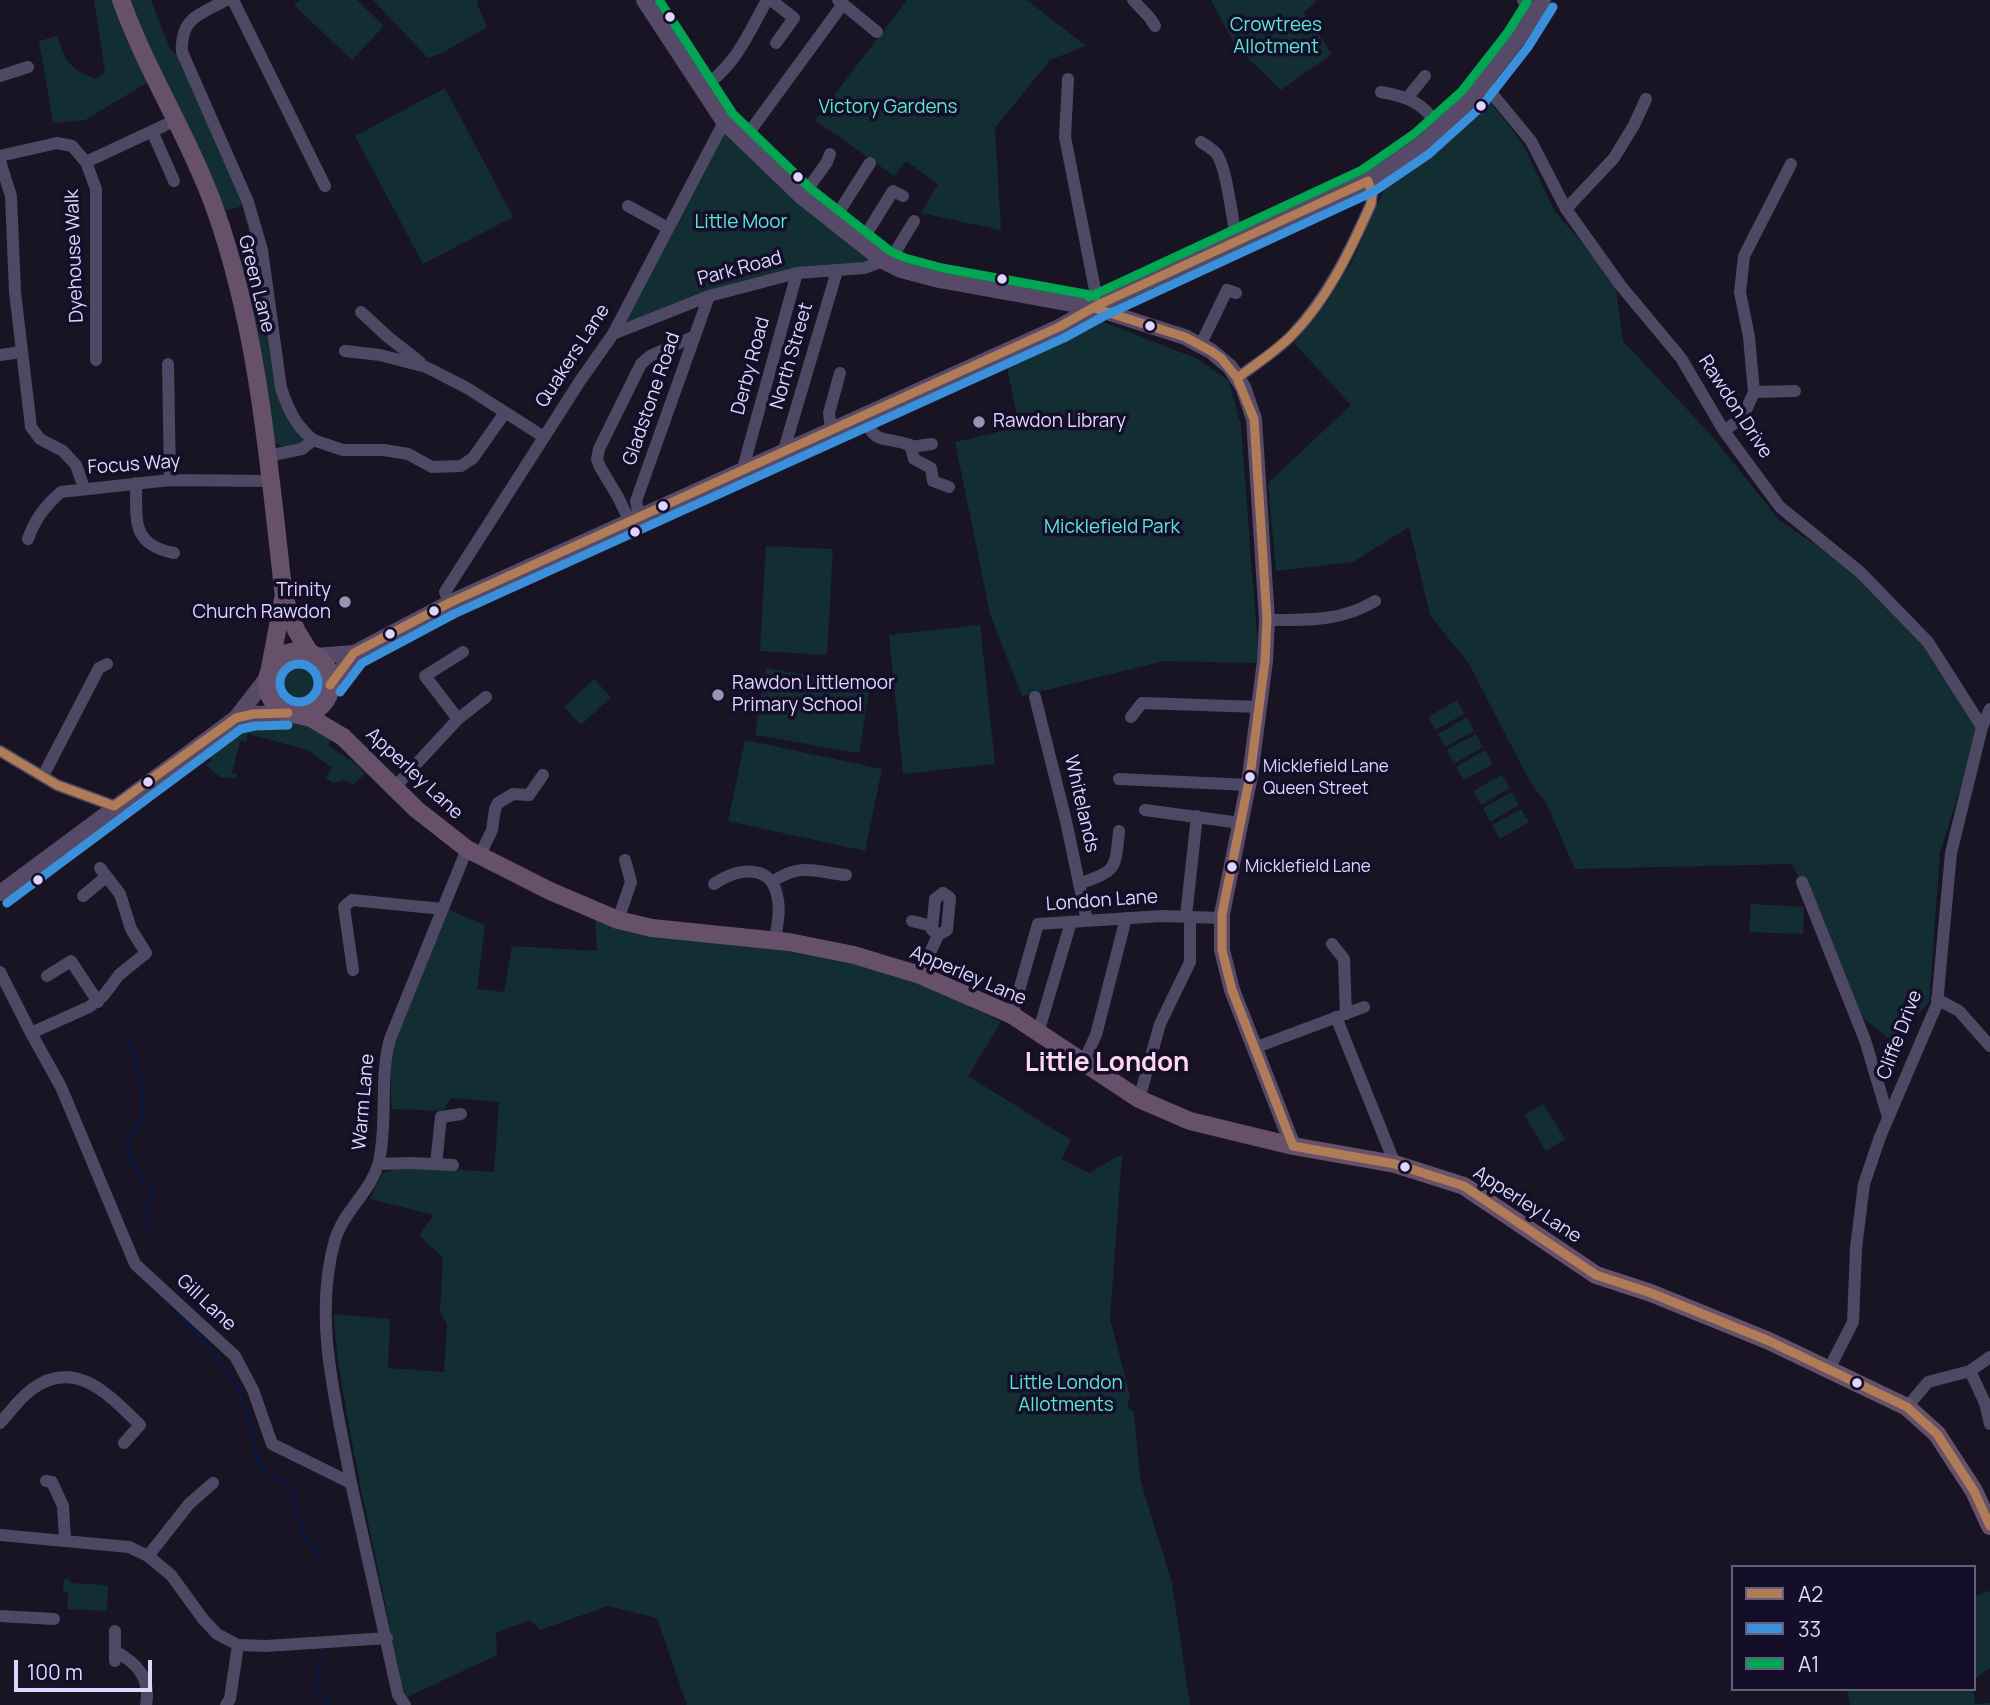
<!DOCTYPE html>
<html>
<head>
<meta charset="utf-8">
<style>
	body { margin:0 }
	#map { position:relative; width:1990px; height:1705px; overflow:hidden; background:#181423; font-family:Manrope,sans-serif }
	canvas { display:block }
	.legend { position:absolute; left:1731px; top:1565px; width:245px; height:126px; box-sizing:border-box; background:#150e29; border:2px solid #665e7f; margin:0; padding:9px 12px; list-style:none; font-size:21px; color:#dfd6ff }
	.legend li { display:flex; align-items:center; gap:14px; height:35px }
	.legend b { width:35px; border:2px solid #665e7f }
	.scale { position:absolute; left:14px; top:1660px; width:138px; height:32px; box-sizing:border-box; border:4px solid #dfd6ff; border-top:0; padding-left:9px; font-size:21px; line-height:24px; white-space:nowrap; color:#dfd6ff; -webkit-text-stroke:5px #150e29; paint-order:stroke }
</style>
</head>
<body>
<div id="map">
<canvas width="1990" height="1705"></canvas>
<ul class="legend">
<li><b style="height:9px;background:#b07c57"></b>A2</li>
<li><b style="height:9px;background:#3a90db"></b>33</li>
<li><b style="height:9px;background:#00a651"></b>A1</li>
</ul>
<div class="scale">100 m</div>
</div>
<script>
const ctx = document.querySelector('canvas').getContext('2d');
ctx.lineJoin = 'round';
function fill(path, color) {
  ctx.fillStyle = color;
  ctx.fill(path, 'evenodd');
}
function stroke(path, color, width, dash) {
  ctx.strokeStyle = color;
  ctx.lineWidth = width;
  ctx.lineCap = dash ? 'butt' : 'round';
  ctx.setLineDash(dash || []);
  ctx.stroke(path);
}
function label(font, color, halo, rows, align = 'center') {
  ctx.font = font + ' Manrope,sans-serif';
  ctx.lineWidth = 7;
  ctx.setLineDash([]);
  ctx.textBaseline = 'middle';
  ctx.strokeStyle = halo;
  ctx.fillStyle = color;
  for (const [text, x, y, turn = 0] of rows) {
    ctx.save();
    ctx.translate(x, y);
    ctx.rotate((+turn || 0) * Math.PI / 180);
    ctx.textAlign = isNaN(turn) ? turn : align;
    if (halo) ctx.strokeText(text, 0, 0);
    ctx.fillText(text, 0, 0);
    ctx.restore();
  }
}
fill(new Path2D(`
	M94,0h26l30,81 -65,39 -32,3 -14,-82 18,-5c8,25 13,33 38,43l10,-7z
	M129,0h22l19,49 9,8 66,148 10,36 23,146 25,50 -3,8 -16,3 -12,-8 -36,-177 19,-8 -13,-49 -13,4 -8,-2z
	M300,0h57l27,26 -32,34 -58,-55z
	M373,0h106l-2,4 10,23 -45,26 -14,5z
	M907,0h120l59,46 -36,14 -55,68 6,102 -80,-17 17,-29 -32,-23 -12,15 -79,-56z
	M1211,0h106l-13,13 28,41 -51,36 -46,-45z
	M445,88l68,129 -90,47 -68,-128z
	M1486,97l37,47 31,66 61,71 8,60 89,95 68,85 71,47 74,77 53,85 -38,123 -11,150 -37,38 -35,-28 -27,-70 -38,-79 -217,5 -29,-66 -16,-21 -61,-118 -39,-49 -21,-88 -56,35 -77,9 -8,-88 83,-78 -57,-62 33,-42 27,-43 34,-77 56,-45z
	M724,122l159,139 -86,12 -184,61z
	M1096,319l102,40 31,22 12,45 18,237 -95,-2 -142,35 -32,-82 -35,-172 64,-15 -13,-66z
	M766,546l67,3 -6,106 -67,-4z
	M980,625l15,139 -92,10 -14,-139z
	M274 683a25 25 0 1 1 50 0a25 25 0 1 1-50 0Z
	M766,668l104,18 -11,67 -104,-18z
	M594,679l17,18 -30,28 -17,-18z
	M1457,700l7,14 -29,16 -7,-13z
	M1467,717l7,14 -29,16 -7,-13z
	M262,719c27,-1 47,6 69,20l-3,7 27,17 10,11 -11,10 -12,-4 -9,3 -7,-5 6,-10 -24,-18 -60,-16 -2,8 -6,-1 -8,32 6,2 -2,3 -16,-1 -14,-12 5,-5 -6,-8 31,-21 10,-2 -1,-5z
	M1476,734l7,13 -29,17 -7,-14z
	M745,740l137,29 -17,82 -137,-30z
	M1485,750l8,14 -29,16 -8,-13z
	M1502,775l8,13 -29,17 -8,-14z
	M1512,792l7,13 -29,17 -7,-14z
	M1521,809l8,13 -29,17 -8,-14z
	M1751,904l53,3 -1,27 -54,-2z
	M449,910l36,15 -8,64 27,3 8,-46 85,5 -2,-32 47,16 74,4 110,17 102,30 73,36 -33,54 103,64 -9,19 27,14 33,-19 -12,165 20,77 -3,11 7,5 6,67 32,104 18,122h-503l-30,-87 -49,-12 -68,24 -10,-10 -34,13 1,22 -94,44c-15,-94 -39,-185 -55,-279 -6,-35 -13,-70 -14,-106l56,5 -2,49 56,4 3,-48 -7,-12 3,-54 -24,-23 15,-20 -64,-16 13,-26 23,-7 88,6 5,-70 -48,-4 -8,13 -51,-2 -3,-55z
	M1543,1104l22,35 -19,12 -22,-36z
	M64,1579l6,1v3l38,2 -1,26 -40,-2 1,-17 -5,-1z
	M1990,1591v77l-16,11v-83z
	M1847,1689h126l2,15 15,-1v2h-140z`), '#122e32');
stroke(new Path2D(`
	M130,1041c8,20 18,58 11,79 -4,12 -14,18 -14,30 8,8 8,18 13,27 4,6 9,5 12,12l-6,24 4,15h4
	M177,1309c7,14 18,21 28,33 30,35 49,74 52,120l13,12 21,12 13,49 16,23
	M321,1654l-5,32 12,19`), '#081946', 2.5);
stroke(new Path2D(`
	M226,0c-26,15 -46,17 -44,52l66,150 14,48 19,138c7,21 15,38 32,52
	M233,0l92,186
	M771,0l23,18 -18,25
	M838,0l39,32
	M1133,0l17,18 5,8
	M1523,0l9,16
	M0,76l28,-9
	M1068,79l-3,58 33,168
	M1484,84l47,57 35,68 55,77 60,72 43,73 56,76 80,65 68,70 54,85
	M700,89c35,-21 48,-55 67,-89
	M1381,92c29,5 42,11 59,36
	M1408,97l17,-21
	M152,131l22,50
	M742,142l101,-138
	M1201,142c4,3 10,6 14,10 12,12 17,69 22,89
	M0,156l57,-13 15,3 14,16 10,27v171
	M0,161l11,35 4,96 16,135 9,12 23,12 13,14 8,23
	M86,162l90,-42
	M802,197l25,-35 3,-8
	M628,206l40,22
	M1566,209l48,-51 20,-33 12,-26
	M833,221l37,-58
	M860,244l33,-53 10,5
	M888,264l26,-43
	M361,312l27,25 32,25
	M613,334l96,-38 88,-23 68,-5 18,-7
	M1201,344l26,-54 9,3
	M345,351l35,4 46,12 41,21 77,49
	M0,355l21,-3
	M168,364l2,116
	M1237,378c19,-14 40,-27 56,-44 35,-37 58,-85 78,-130l1,-10 -4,-13
	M1754,392l41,-1
	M862,415c15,32 19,20 48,30l4,14 17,9 2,13 16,6
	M831,430l-2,-17 11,-40
	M1724,431l19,-14 11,-25 -5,-55 -9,-45 4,-36 47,-92
	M911,447l21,-3
	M783,453l54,-182
	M267,456l35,-7 11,-9 30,10h41l24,4 24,13 29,-1 12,-8 31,-44
	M743,468l54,-195
	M136,483c1,37 -6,61 38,70
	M639,517l-3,-16 73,-205
	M630,522l-12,-25 -18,-30 -3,-8 2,-10 42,-85 9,-8 45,-20
	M28,539c7,-20 17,-33 33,-47l109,-12 100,1
	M449,603l-4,-11 135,-211 33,-47 111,-212
	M1267,620c38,0 74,2 108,-19
	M1035,697l31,124 21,100
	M1131,717l11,-14 118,4
	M458,719l28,-22
	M0,751l57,34 57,21
	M43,776l56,-108 8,-4
	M1119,779l129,6
	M394,788l64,-69 -33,-43 38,-24
	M1145,810l95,13
	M480,855l12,-25 3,-21 3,-6 15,-9 16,1 14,-20
	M772,882c29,-20 43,-10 74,-7
	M1802,882l63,158 23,77
	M714,884c21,-15 56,-22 63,11 4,15 0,31 -2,45
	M1079,884c38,-14 36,-13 40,-53
	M83,896l23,-19
	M1186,916l11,-100
	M618,920l13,-38 -6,-22
	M912,921l20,5
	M1332,944l12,15 2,55
	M353,970l-9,-63 8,-7 91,9
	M0,972l31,61 30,54 74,177 100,92 18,34 19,54 79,39 47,212 7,10
	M920,975l18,-40 9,-5 3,-32 -7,-5 -8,6 -3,31 6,5
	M47,976l24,-15 27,41
	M1937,999l22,12 31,35
	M1012,1015l26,-91 124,-8 59,2
	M1336,1017l59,147
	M31,1033l58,-26 15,-12 15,-20 27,-22 -15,-24 -11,-35 -20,-26
	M1038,1033l33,-111
	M1254,1048l110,-41
	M1083,1063l13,-28 30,-117
	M1139,1099l21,-75 30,-62v-45
	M378,1164l33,-1 42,2
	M436,1164l5,-47 20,-3
	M1829,1369l24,-47 3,-74 8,-64 16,-47 57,-133 14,-151 31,-126 8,-18
	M1970,1371l15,32 5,21
	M1907,1407l21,-25 42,-11 20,-14
	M0,1423c10,-11 19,-24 31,-33 44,-34 79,6 109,35l-16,18
	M46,1481l6,1 11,24 2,33
	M351,1483c-14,-79 -39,-163 -16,-243 9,-30 37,-49 44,-79 9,-40 0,-83 11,-122l77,-190
	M0,1535l129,12 19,9 23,19 32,44 14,15 21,11 28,1 121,-8
	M148,1556l41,-52 24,-21
	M0,1616l54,3
	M115,1631v30
	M115,1651c22,12 36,27 31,54
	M226,1705l4,-6 8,-54`), '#4d4964', 12);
stroke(new Path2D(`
	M644,0l80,122 78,75 81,64 18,9 38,10 155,28 91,29 26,14 19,16 13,20 11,32 13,201 -2,41 -15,115 -28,138v36l10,40 61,156
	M316,656l38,-3
	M330,685l24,-32 95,-50 610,-276 39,-22 270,-124 54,-37 49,-45 47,-60 25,-39
	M236,718l17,-4 35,-1
	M0,893l236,-175 31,-40`), '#574a69', 16);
stroke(new Path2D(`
	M121,0c26,72 68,137 94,209 44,123 54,259 69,388l12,33 14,23
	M267 683a32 32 0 1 1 64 0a32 32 0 1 1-64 0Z
	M270,668l13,-69
	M298,715l13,3 32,19 73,72 51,40 83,42 68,29 34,8 137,14 65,13 66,20 92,40 127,84 51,22 103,25 102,18 69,22 132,89 55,18 118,48 138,66 30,27 37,57 16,35`), '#67506a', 18);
stroke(new Path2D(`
	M1094,308l91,29 26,14 10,7 16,20 17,41 13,201 -2,41 -15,115 -28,138v36l10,40 61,156 102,18 69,22 132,89 55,18 118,48 138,66 30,27 37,57 16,35
	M330,685l24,-32 95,-50 610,-276 39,-22 270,-124 4,13 -1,10c-21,47 -44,97 -82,134 -16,15 -34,27 -52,40
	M0,751l57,34 57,21
	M114,806l122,-88 17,-4 35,-1`), '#b07c57', 9);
stroke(new Path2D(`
	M280 683a19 19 0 1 1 38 0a19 19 0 1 1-38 0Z
	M340,692l22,-29 92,-49 610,-276 40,-22 269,-124 56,-38 52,-47 47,-60 25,-40
	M7,903l234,-174 14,-3 33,-1`), '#3a90db', 9);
stroke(new Path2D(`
	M659,0l74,114 77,74 80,63 15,7 37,10 154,28
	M1089,297l273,-127 52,-36 48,-43 46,-59 20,-32`), '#00a651', 9);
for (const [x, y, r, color] of [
	[670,17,6,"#dfd6ff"],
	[1481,106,6,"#dfd6ff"],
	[798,177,6,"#dfd6ff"],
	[1002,279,6,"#dfd6ff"],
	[1150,326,6,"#dfd6ff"],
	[979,422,7,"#9992b2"],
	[663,506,6,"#dfd6ff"],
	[635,532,6,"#dfd6ff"],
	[345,602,7,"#9992b2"],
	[434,611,6,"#dfd6ff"],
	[390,634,6,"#dfd6ff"],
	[718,695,7,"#9992b2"],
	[1250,777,6,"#dfd6ff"],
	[148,782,6,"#dfd6ff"],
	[1232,867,6,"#dfd6ff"],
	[38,880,6,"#dfd6ff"],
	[1405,1167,6,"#dfd6ff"],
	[1857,1383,6,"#dfd6ff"]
]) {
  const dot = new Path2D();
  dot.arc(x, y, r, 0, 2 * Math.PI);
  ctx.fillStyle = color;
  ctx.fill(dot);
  stroke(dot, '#150e29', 2.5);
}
label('17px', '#dfd6ff', '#150e29', [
	["Micklefield Lane",1263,767],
	["Queen Street",1263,789],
	["Micklefield Lane",1245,867]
], 'left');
label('19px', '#59e9d2', '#150e29', [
	["Crowtrees",1276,26],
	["Allotment",1276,48],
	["Victory Gardens",888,108],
	["Little Moor",741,223],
	["Micklefield Park",1112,528],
	["Little London",1066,1384],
	["Allotments",1066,1406]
]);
label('19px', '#dfd6ff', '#150e29', [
	["Dyehouse Walk",75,256,-92],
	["Park Road",740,269,-15],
	["Green Lane",256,284,76],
	["Quakers Lane",573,356,-57],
	["North Street",792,356,-74],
	["Derby Road",751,366,-75],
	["Gladstone Road",652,399,-71],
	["Rawdon Drive",1735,407,57],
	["Focus Way",134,465,-4],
	["Apperley Lane",414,774,43],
	["Whitelands",1081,804,77],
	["London Lane",1102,901,-4],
	["Apperley Lane",968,976,23],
	["Cliffe Drive",1900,1035,-69],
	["Warm Lane",364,1102,-85],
	["Apperley Lane",1527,1205,33],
	["Gill Lane",206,1303,43]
]);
label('19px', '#dfd6ff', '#150e29', [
	["Rawdon Library",993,422],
	["Trinity",331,591,"right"],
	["Church Rawdon",331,613,"right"],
	["Rawdon Littlemoor",732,684],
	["Primary School",732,706]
], 'left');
label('bold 26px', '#ffd8ed', '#150e29', [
	["Little London",1107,1064]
]);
</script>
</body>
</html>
